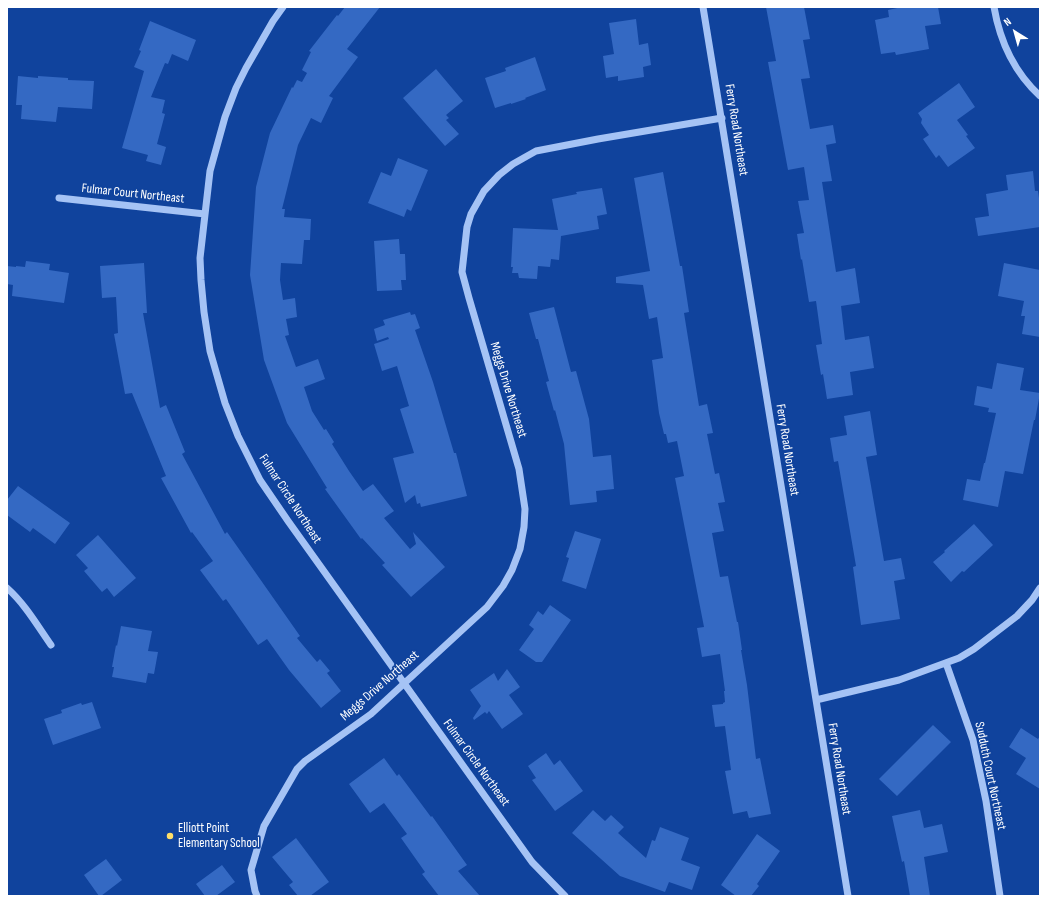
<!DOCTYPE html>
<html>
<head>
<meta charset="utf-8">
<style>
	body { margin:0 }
	#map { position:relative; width:1047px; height:903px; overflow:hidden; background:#10439d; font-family:"Sofia Sans Condensed",sans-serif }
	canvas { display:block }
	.frame { position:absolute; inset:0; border:8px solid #fff; pointer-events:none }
	.north { position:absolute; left:995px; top:12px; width:40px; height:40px; -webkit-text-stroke:3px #10439d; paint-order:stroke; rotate:323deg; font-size:11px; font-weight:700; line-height:16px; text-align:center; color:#fff }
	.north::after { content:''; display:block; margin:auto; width:14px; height:18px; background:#fff; clip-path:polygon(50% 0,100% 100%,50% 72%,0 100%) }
</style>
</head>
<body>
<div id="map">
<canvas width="1047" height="903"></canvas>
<div class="frame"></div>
<div class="north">N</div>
</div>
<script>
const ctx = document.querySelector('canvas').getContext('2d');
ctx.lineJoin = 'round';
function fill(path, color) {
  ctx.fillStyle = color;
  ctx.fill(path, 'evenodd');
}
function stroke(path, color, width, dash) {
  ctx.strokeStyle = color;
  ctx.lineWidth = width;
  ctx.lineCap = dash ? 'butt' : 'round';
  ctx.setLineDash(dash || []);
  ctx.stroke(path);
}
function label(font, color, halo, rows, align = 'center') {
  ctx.font = font + ' "Sofia Sans Condensed",sans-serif';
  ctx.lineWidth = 3.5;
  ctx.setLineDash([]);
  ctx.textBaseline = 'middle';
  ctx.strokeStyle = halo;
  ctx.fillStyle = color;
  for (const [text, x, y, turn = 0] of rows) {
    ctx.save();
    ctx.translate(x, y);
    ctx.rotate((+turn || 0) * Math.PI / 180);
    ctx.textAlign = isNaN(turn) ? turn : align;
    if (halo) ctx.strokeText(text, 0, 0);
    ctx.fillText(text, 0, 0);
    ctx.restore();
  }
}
fill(new Path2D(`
	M345,7h35l-33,42 11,8 -29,39 4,2 -12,25 -10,-5 -13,27 -16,64h3l-1,8 27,2 -1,21h-6l-2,24 -21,-1 -1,17 3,20 12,-2 2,19 -11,2 3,16 -4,1 11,31 22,-8 7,20 -21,8 8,24 12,19 2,-1 8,13 -2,2 17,27 14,20 10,-7 21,27 -10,7 26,31 6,-5 -3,-12 32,35 -34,30 -29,-32 3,-2 -23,-25 -1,1 -36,-50 2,-1 -40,-65 -23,-63 -14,-85 6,-88 14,-54 22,-46 1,1 4,-8 5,2 5,-9 -5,-3 9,-18 -2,-1 28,-36 1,1z
	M766,7h38l6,32 -7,1 7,38 -9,1 9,50 23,-4 3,18 -10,2 6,36 -10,1 14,90 19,-4 5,35 -19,3 4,34 24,-4 5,32 -24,4 3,23 -26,4 -4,-25 -2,1 -5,-30 6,-1 -6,-43 -7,1 -7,-43 -1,1 -4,-26 7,-1 -6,-32 11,-1 -5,-33 -16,3 -20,-108 8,-1z
	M902,7h36l3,17 -16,2 4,23 -33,6 -1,-3 -14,2 -6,-34 14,-3 -1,-7z
	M636,19l3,26 9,-2 3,22 -8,2 1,10 -26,4v-5l-12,2 -3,-22 11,-2 -5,-31z
	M150,21l46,19 -8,21 -16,-7 -4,10 -3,-1 -14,34 14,3 -3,13 3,1 -8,30 9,3 -5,18 -15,-4 2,-6 -26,-7 22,-77 -10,-4 7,-16 -2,-1z
	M535,57l11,33 -21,8 1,1 -15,5v-1l-16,5 -10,-30 21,-7 -1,-3z
	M436,69l27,32 -17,14 3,3 -3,2 13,14 -14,12 -42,-48z
	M18,76l20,2v-2l30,2v2l26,1 -2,28 -34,-2 -2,15 -35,-3 1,-14h-6z
	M959,83l16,24 -18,13 11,15 -2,1 9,12 -27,19 -9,-12 -3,3 -13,-19 6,-4 -8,-12 1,-4 -4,-6z
	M398,158l30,12 -17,41 -4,-2 -3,8 -36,-14 13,-31 10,4z
	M1033,171l2,20h3l2,14v22l-62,9 -3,-18 14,-2 -3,-22 22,-4 -2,-15z
	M663,172l17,94h2l7,46 -5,1 15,93 8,-2 6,29 -6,1 8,40 4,-1 6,29 -7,1 6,28 -12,2 8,44 8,-1 9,46h1l4,28h-1l6,35 9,74 4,-1 11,56 -22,4 -2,-7 -14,3 -8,-43 6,-1 -6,-44 -10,1 -3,-22 11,-1v-1l2,-1 -1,-11h1l-5,-37 -18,3 -5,-29 7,-1 -29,-149 9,-2 -7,-35 -9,2 -2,-9h-2l-5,-21 -7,-53 11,-2 -6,-41 -8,2 -6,-34 -27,-2v-6l34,-6 -16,-93z
	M602,188l5,26 -10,2 2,13 -38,7 -2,24 -8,-1 -1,8 -12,-1 -1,13 -18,-1 -1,-5h-6l1,-6h-2l2,-39 45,2 -6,-31 25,-5 -1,-2z
	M399,239l1,15h5l1,26h-5l1,10 -25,1 -3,-50z
	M26,261l24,3 -1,6 20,3 -5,30 -52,-7 1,-11 -6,-1v-18l9,1v-1l9,1z
	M144,263l3,50h-4l17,95 6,-3 19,47 -3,2 43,80 2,-2 73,104 -3,2 20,24 3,-3 10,12 -3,2 14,18 -20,17 -32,-38 -22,-31 -9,6 -32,-46 -3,2 -23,-31 13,-9 -21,-29 -1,1 -30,-55 5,-2 -34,-83 -7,1 -11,-60 4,-1 -2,-36 -14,1 -2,-32z
	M1004,263l36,7v67l-18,-3 3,-18h-4l3,-15 -26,-5z
	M554,307l17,65 5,-1 13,48 4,38 18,-2 3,34 -18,2 1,11 -27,3 -6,-61 -9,-34 -1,1 -8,-29 3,-1 -11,-42h-2l-7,-26z
	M410,312l1,3 4,-1 5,14 -5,2 18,52 21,71h2l11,43 -46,11 -1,-4 -3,1 -2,-9 -10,8 -12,-45 21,-5 -14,-44 9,-3 -12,-40 -15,5 -8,-27 15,-5 -1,-2 -11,4 -3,-12 11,-4 -2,-5z
	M997,363l27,5 -4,22 20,3 -5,27h-1l-11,54 -18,-3 -7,36 -35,-7 4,-21 13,2 4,-18h1l11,-50 -8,-1 1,-4 -15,-3 3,-19 15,3z
	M870,411l7,44 -11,2 18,104 17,-3 4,21 -11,2 6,38 -39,6 -8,-58 3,-1 -18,-105 -4,1 -4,-24 17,-3 -3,-19z
	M18,486l52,37 -15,21 -22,-16 -3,4 -23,-17v-15z
	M974,524l19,21 -29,27 -2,-1 -11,11 -18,-20 12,-10 -1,-1z
	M575,531l26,8 -15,50 -24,-8 7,-23 -3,-1z
	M98,535l38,43 -22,19 -7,-9 -5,4 -18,-21 4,-3 -12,-13z
	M550,605l21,15 -29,42h-6l-17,-12 15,-21 -5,-4 9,-14 5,4z
	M121,626l31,5 -4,20 10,1 -4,22 -6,-1 -2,10 -34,-6 2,-10h-2l4,-22 1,1z
	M507,669l13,18 -11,8 14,19 -21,15 -13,-18 -2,3 -2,-2 -11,8 -1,-2 8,-12 -11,-16 24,-17 4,8z
	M92,702l9,26 -48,17 -9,-26 18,-6 -1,-3 20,-7 1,2z
	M933,725l18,17 -54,54 -18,-17z
	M1021,728l17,11 2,-3v53l-24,-15 10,-16 -17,-11z
	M546,753l8,12 6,-5 23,31 -28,20 -23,-31 4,-2 -8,-12z
	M384,758l13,18 2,-2 32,43 1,-1 35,49 -9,6 22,25h-41l-17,-22 3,-2 -24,-34 6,-4 -23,-31 -14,10 -21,-29z
	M593,810l12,11 6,-6 13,12 -6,6 28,25 6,-18 3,1 5,-14 29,11 -8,22 19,7 -8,23 -23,-8 -4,10 -45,-16 -48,-43z
	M920,810l4,18 18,-4 6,28 -24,5 6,39h-20l-6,-35 -2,1 -10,-46z
	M757,834l23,17 -23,33 2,2 -8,10h-15l-15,-11z
	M296,838l33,44 -19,14h-12l-9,-11 4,-3 -21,-25z
	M106,859l16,21 -21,16h-2l-15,-21z
	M222,865l13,17 -19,14h-11l-9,-12z`), '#3469c3');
stroke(new Path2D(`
	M283,7l-10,14 -27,47 -10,20 -11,29 -15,54 -10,87 1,22 3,32 6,39 15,52 13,33 22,44 28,41 244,341 33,34
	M703,7l145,889
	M994,7c6,35 20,65 46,89
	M59,198l146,16
	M7,588c18,16 30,37 44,57
	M946,663l27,77 13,61 14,95
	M816,700l83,-20 60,-22 15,-9 43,-33 15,-16 8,-12
	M257,896l-2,-5 -4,-21 13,-44 33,-57 8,-8 66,-47 116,-107 16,-21 9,-16 8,-21 4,-22 1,-18 -6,-40 -50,-171 -7,-26 5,-45 4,-13 13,-23 15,-16 14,-11 23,-13 62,-12 124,-21`), '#a5c3f5', 7);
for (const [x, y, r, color] of [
	[170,836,4,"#ffdf69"]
]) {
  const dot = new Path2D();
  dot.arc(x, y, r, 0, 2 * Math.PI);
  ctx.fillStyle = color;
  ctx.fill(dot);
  stroke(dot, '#10439d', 1.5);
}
label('13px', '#fff', '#10439d', [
	["Ferry Road Northeast",736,130,81],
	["Fulmar Court Northeast",133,194,6],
	["Meggs Drive Northeast",508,390,73],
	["Ferry Road Northeast",787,450,81],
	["Fulmar Circle Northeast",290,499,57],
	["Meggs Drive Northeast",380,686,-41],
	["Fulmar Circle Northeast",476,763,54],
	["Ferry Road Northeast",839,769,81],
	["Sudduth Court Northeast",990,776,78]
]);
label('13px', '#fff', '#10439d', [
	["Elliott Point",178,829],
	["Elementary School",178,844]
], 'left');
</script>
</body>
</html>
